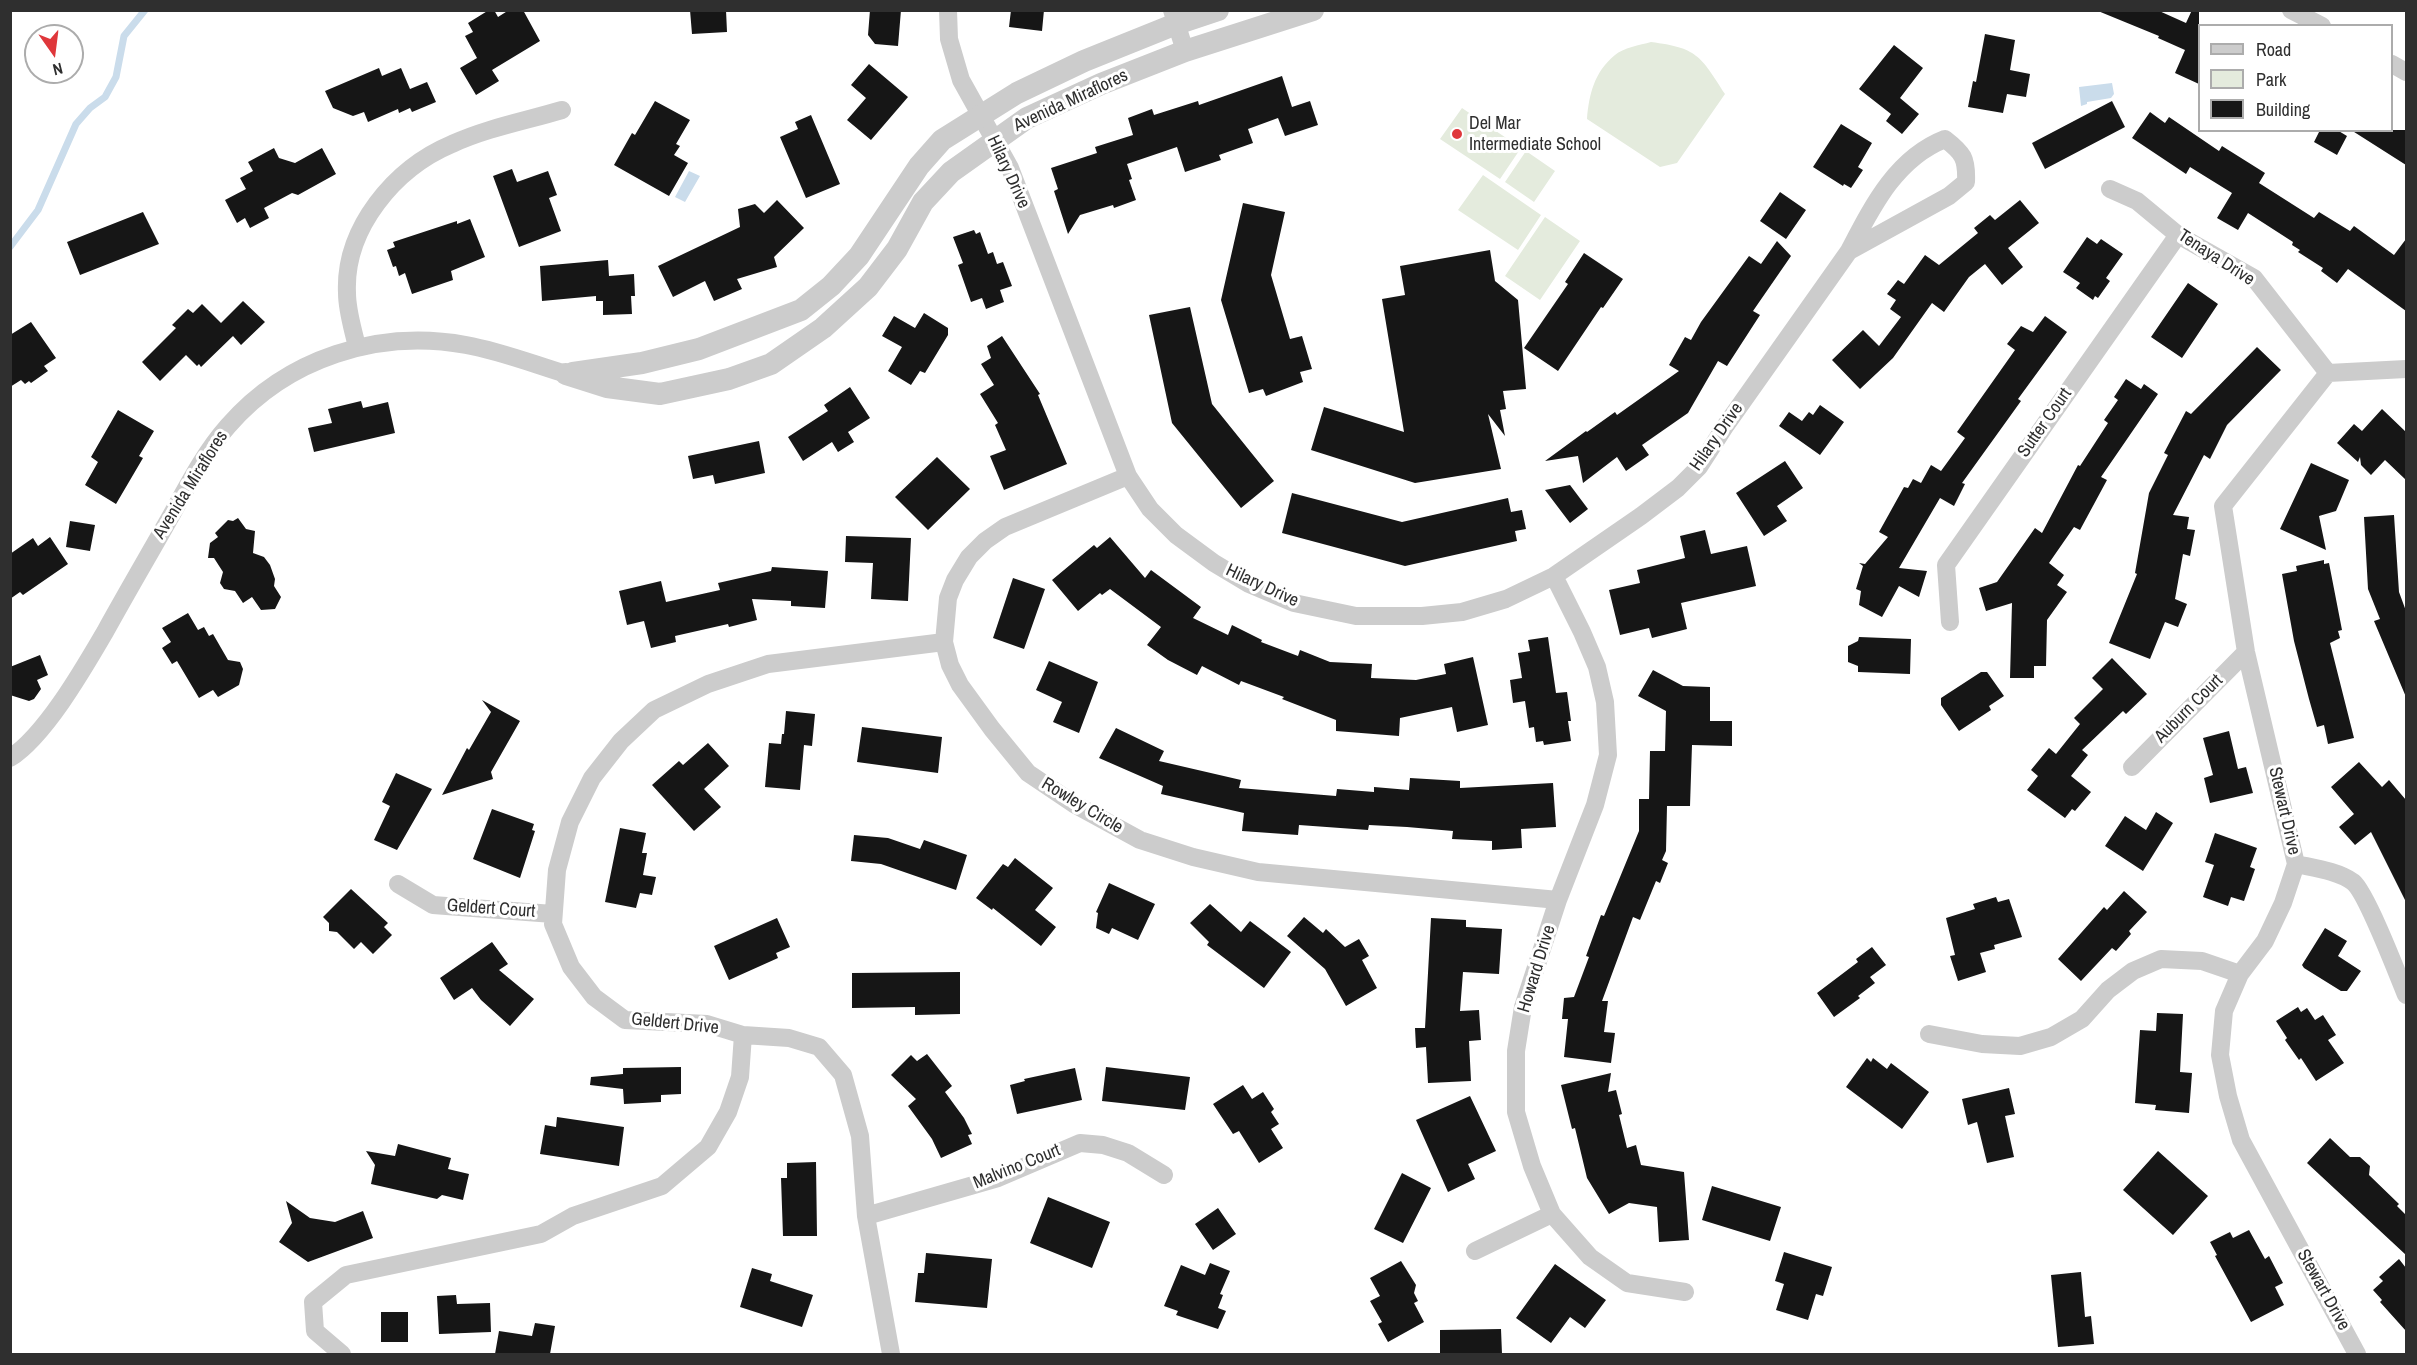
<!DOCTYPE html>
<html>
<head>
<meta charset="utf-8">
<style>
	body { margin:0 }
	#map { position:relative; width:2417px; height:1365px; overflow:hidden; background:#fff; font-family:"Archivo Narrow",sans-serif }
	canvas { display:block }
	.frame { position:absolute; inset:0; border:12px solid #2f2f2f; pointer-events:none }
	.legend { position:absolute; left:2198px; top:24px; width:195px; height:108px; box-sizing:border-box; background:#fff; border:2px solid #acacac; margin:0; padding:8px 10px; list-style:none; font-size:18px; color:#2f2f2f }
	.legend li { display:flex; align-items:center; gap:12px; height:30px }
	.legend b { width:30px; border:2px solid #acacac }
	.north { position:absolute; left:24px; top:24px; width:60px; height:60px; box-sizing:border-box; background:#fff; border:2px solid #acacac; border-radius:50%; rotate:166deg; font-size:16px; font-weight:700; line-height:24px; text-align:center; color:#2f2f2f }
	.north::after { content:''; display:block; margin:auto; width:21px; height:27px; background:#df373b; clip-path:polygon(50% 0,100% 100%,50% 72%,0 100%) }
</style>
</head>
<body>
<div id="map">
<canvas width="2417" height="1365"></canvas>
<div class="frame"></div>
<ul class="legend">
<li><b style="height:8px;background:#ccc"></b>Road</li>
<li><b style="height:16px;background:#e4ebdd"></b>Park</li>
<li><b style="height:16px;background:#161616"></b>Building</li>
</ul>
<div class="north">N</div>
</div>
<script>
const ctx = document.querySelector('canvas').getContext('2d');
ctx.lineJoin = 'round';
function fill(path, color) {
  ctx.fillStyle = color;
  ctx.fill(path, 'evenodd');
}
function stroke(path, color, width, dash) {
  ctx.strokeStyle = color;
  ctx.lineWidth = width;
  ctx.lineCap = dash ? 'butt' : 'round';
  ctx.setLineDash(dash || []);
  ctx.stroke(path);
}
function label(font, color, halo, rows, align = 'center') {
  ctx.font = font + ' "Archivo Narrow",sans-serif';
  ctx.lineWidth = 6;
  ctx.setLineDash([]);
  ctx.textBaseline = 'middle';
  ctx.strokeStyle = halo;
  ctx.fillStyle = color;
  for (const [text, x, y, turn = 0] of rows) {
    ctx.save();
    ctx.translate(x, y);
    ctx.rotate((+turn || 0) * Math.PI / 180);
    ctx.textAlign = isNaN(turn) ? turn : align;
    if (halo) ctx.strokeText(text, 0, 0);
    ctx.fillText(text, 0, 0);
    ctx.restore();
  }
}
fill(new Path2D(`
	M1651,42c46,6 49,13 74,52l-48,69 -17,4 -73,-48c2,-24 7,-47 28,-64 8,-7 25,-10 36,-13z
	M1462,108l59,40 -21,31 -60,-40z
	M1526,151l29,20 -21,31 -29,-20z
	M1483,175l58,40 -23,35 -60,-40z
	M1545,217l35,24 -40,59 -35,-24z`), '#e4ebdd');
fill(new Path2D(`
	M2112,83l2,11 -3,4 -24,4v2l-6,2 -2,-19z
	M689,171l11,5 -15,26 -10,-5z`), '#cadceb');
stroke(new Path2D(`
	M10,247l28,-37 38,-86 14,-16 15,-11 11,-20 8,-41 21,-26`), '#cadceb', 7);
fill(new Path2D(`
	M489,10h5l4,7 11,-7h14l17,31 -48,29 7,11 -23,14 -16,-27 17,-10 -12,-22 8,-4 -5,-9z
	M690,10h36l1,22 -35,2z
	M870,10h31l-3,36 -23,-2 -7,-9z
	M1011,10h33l-2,21 -33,-4z
	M2157,10l29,13 6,-13h7v74l-24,-11 10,-23 -27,-12 1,-2 -61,-25z
	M1985,34l30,6 -5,30 20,4 -4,23 -19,-3 -4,19 -35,-6 5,-26 3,1z
	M1894,45l29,23 -23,30 19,16 -17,20 -16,-13 5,-7 -32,-25z
	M869,64l39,33 -37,43 -24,-20 19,-22 -15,-13z
	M379,68l3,8 19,-8 9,21 17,-7 9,20 -24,10 -2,-4 -11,5 -1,-4 -30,13 -4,-10 -11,4 -20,-8 -8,-17z
	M1282,76l10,31 18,-6 8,24 -33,11 -7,-18 -30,11 5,14 -34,12 2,5 -36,12 -8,-25 -50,17 5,15 -3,1 7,20 -22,8 -1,-3 -33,10 -12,19 -14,-43 4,-2 -7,-21 46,-15 -2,-6 38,-12 -5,-17 24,-9 2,6 44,-14 1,4z
	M655,101l35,19 -14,24 4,2 -6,9 14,8 -19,33 -55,-31 18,-32 3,2z
	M2112,101l13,26 -80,42 -13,-26z
	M2150,112l15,11 4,-6 50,34 3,-5 43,27 -6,10 55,35 5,-6 31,19 4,-5 40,29 12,-16v72l-58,-42 -11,14 -16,-12 2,-3 -25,-16 2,-2 -8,-5 1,-3 -45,-29 -10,17 -21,-12 15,-25 -42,-26 -4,7 -54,-36z
	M811,115l29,69 -34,14 -26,-61 18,-8 -3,-7z
	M1841,124l31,19 -14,24 5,3 -12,18 -7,-4 -1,2 -30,-19z
	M2320,130h17l10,6 -10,19 -23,-13z
	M2351,130h55v35z
	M274,148l5,10 16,5 27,-15 14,26 -38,21 -6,-2 -28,15 5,10 -19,10 -5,-10 -8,5 -12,-23 21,-11 -6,-11 13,-7 -5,-9z
	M512,169l5,13 31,-11 9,24 -8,3 12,33 -42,16 -26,-71z
	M1780,192l26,18 -20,29 -26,-18z
	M777,200l27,28 -30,29 3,10 -40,12 5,10 -28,12 -9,-20 -32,16 -15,-31 82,-39 -2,-18 17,-5 9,9z
	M2020,200l19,23 -31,25 15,19 -21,18 -17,-21 -16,13 -25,35 -12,-9 -39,55 -33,31 -28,-29 31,-30 16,16 22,-29 -11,-8 6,-9 -9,-6 11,-14 6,4 21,-29 14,10 39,-32 -4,-5 16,-13 5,5z
	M1243,203l42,9 -14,63 19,64 12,-3 10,33 -12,3 3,10 -37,14 -3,-7 -14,4 -28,-93z
	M143,212l16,32 -79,31 -13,-33z
	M470,219l15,38 -34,14 2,9 -41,14 -7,-21 -6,3 -3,-10 -3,1 -6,-17 8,-3 -2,-5 64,-21v3z
	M974,230l2,4 4,-2 8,22 5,-2 4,12 6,-2 9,24 -12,4 4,12 -18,7 -4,-11 -11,4 -13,-37 5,-2 -10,-26z
	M2087,237l10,7 4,-5 22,15 -17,24 4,3 -12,17 -3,-2 -2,4 -17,-12 4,-5 -17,-11z
	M1777,241l14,15 -38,55 7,4 -33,51 -9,-5 -30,52 -46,32 7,10 -23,16 -9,-14 -34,26 -5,-27 -33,5 41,-30 1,1 28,-20 2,3 62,-44 -10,-6 16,-28 6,3 10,-18 48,-66 12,8z
	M1490,250l5,31 23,19 8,89 -23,2 3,18 -6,1 5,26 -17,-22 13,55 -86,14 -104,-33 13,-43 80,25 -22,-133 23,-4 -5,-29z
	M1584,253l39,26 -20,29 -2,-1 -43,64 -34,-23 44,-64 -3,-2z
	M608,260l1,16 25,-2 1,22h-4l1,18 -29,1v-14h-7v-5l-54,5 -2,-35z
	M2188,283l30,21 -36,54 -31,-21z
	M243,301l22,21 -24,23 -8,-9 -32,31 -2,-3 -2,2 -11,-11 -26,26 -18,-19 34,-34 -4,-3 16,-16 5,4 9,-9 19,19z
	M1190,307l22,97 62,77 -33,27 -69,-85 -23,-108z
	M924,313l24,15v7l-23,38 -5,-2 -9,14 -23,-14 14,-24 -20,-11 12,-20 21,12z
	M2045,316l22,16 -49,67 3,2 -59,82 3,1 -11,22 -14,-8 -41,70 28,3 -8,26 -20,-11 -17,31 -23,-12 2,-14 -5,-2 7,-23 -4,-3 6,1 23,-27 -9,-5 25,-45 4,1 5,-9 8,4 10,-18 10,6 24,-33 -8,-6 58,-82 -8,-6 14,-18 12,6z
	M31,322l25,36 -12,8 4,5 -17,12 -2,-2 -4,3 -4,-4 -11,7v-52z
	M1002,336l38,58 -2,1 29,69 -63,26 -14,-34 16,-6 -11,-25 3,-2 -18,-29 14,-9 -13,-21 10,-6 -4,-12z
	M2257,347l24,23 -54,55 -17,34 -6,-4 -31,60 16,2 -2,12 8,1 -5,26 -7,-2 -8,45 12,5 -9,23 -13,-5 -15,37 -41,-16 28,-69 -2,-1 14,-80 19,-38 -4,-2 22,-42 5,3z
	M2126,379l15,10 3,-5 14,10 -57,83 6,3 -27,50 -6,-3 -25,36 15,12 -7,10 10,7 -20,28 -1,46h-12v12h-24l2,-75 -26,8 -7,-23 18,-6 38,-54 7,5 36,-68 2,1 28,-43 -4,-3 14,-20 -4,-3z
	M850,387l20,31 -22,14 6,10 -16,10 -6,-10 -29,19 -15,-24 40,-26 -4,-6z
	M361,401l2,7 25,-6 7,31 -81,19 -6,-24 24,-5 -4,-14z
	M1820,405l24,17 -24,33 -41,-29 10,-14 13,9 7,-9 4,3z
	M2382,409l24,23v48l-21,-20 -14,15 -10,-10 -1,-8 -2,5 -21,-19 17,-19 8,7z
	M118,410l36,21 -15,25 4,2 -27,46 -31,-19 13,-23 -7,-5z
	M759,441l6,32 -50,11 -2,-9 -20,4 -5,-23z
	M937,457l33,32 -42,41 -33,-33z
	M1785,461l18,27 -26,18 10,15 -23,15 -28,-43z
	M2311,463l38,17 -13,31 -17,5 7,34 -46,-21z
	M1570,485l18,24 -18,14 -25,-33z
	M1292,493l110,29 106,-24 3,14 11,-2 4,19 -11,2 2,10 -112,25 -123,-33z
	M2394,515l5,77 7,19v86l-32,-76 6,-2 -12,-30 -4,-72z
	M238,518l8,11 9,2 -2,22 11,4 6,8 5,14 -1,7 7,11 -6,12 -14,1 -9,-13 -9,6 -8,-12 -11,-2 -4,-6 3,-11 -9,-14h-6l2,-15 8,-6 -3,-4 13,-13 5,1z
	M70,521l25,4 -5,26 -24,-4z
	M1705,530l6,24 36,-8 9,40 -75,17 6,26 -35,9 -3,-10 -29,7 -11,-45 31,-7 -3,-13 48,-12 -5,-22z
	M846,536l65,2 -3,63 -37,-2 2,-36 -28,-1z
	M50,537l18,27 -45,31 -3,-3 -10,7v-45l23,-16 5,8z
	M1110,537l35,41 6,-8 50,37 -8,11 35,17 4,-10 30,15 -1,2 37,14 2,-6 30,12 42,2 -1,14 45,2 30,-6 -2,-10 29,-7 15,68 -31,7 -5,-25 -52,11 -1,18 -63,-5v-11l-54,-21 2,-2 -43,-16 -2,4 -37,-19 -5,9 -29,-15 -21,-15 14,-18 -51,-38 -8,6 -2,-2 -22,18 -26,-31 42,-35 3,3z
	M2324,560v4l5,-1 13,67 -4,1 2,7 -10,5 24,95 -26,6 -4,-19 -7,2 -8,-28 -15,-58 -12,-67 15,-3 -1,-5z
	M772,567l56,4 -3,37 -34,-2v-5l-39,-2 5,21 -28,7 -1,-3 -53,12 1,6 -25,6 -7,-27 -17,4 -8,-34 42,-10 5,21 54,-12 -2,-7 53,-12z
	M1013,578l32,11 -21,60 -31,-11z
	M188,613l10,17 6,-3 5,9 4,-2 15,26 12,2 3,7 -4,16 -21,12 -5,-7 -14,8 -22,-37 -5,3 -10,-16 9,-6 -9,-14z
	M1548,637l8,56 11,-1 4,29h-3l3,20 -27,4 -1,-4 -7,1 -2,-15 -5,1 -4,-27 -12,2 -3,-23 12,-2 -4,-25 12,-2 -2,-11z
	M1859,637l52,2 -1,35 -52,-2v-6l-10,-4v-16l10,-5z
	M40,655l8,20 -11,5 4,9 -7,10 -5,2 -19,-6v-28z
	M2112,658l35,36 -21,20 -3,-3 -41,39 6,5 -17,21 20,16 -16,19 -3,-2 -7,9 -38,-28 11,-14 -7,-6 18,-22 7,6 24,-30 -6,-6 29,-29 -11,-11z
	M1049,661l49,21 -19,51 -26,-11 9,-20 -26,-12z
	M1653,670l30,16 27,1v34h22v25l-40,-1 -2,61h-23l-1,45 -4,9 6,3 -8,20 -4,-2 -16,39 -7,-3 -31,84h6l-4,31 11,1 -4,30 -47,-6 4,-38h-6l2,-21 10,-1 15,-40 -3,-1 15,-41 3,1 35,-85v-32h10l1,-48h15l1,-40 -28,-15z
	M1981,672h6l17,24 -15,10 2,4 -32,21 -18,-26v-7z
	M482,700l38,21 -29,51 2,7 -51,16 25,-47 2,2 22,-38z
	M786,711l29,3 -3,32 -8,-1 -4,45 -35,-3 4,-44 12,1 1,-10h2z
	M862,727l80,10 -4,36 -81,-11z
	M1116,728l48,23 -5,10 82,19 -2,8 97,8 1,-7 37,3v-5l35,3 1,-12 50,3v7l93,-5 3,44 -35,2 1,19 -30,2v-9l-40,-2 1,-8 -46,-4 -38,-2 -1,5 -69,-5 -1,10 -56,-4 2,-18 -83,-19 2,-8 -64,-28z
	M2229,731l9,38 8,-2 7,26 -43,10 -6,-25 9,-3 -10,-37z
	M708,743l21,23 -25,23 17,18 -27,24 -42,-46 27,-24 4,4z
	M2359,762l23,25 7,-7 17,20v102l-35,-70 -16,13 -16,-18 15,-13 -23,-27z
	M396,773l36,16 -35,61 -23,-10 16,-34 -8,-4z
	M492,809l42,15 -2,6 3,1 -15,47 -47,-19z
	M2156,812l17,11 -30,48 -38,-25 20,-30 21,14z
	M620,828l26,5 -4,20h5l-4,22 13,2 -4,18 -12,-2 -4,15 -31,-6z
	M2215,833l42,15 -7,19 5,2 -11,32 -13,-4 -3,9 -25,-9 11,-32 -9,-3z
	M854,835l34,3 32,11 4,-9 43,15 -11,35 -75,-26 -30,-3z
	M1015,858l38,30 -18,22 21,17 -15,19 -48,-38 -1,2 -16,-12 27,-34 5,3z
	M1109,883l46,21 -17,36 -26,-12 -3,6 -13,-6 2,-15 -2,-1z
	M351,889l37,34 -4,4 8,8 -19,19 -12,-12 -7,7 -17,-17 -8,-1v-8l-6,-6z
	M2124,891l23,21 -18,19 2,3 -15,17 -4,-3 -31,33 -23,-22 46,-52 3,3z
	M1996,897l2,5 11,-3 13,38 -28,8 1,4 -15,4 6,19 -28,9 -8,-25 5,-1 -9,-37 29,-9 -2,-5z
	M1210,904l31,28 9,-11 41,31 -27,36 -57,-43 2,-3 -19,-19z
	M1304,917l19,16 3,-4 19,18 14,-8 10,17 -7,4 15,28 -31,18 -21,-37 -38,-33z
	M777,918l13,29 -14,6 2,5 -49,22 -15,-34z
	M1431,918l35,2v7l36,2 -3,45 -36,-2 -3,39 19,-1 2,30 -12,1 2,40 -43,2 -2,-36 -10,1 -1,-20h10z
	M2325,928l22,13 -9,15 23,15 -14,20h-6l-37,-23 -2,-3z
	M492,942l16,22 -9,6 35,29 -24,27 -29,-26 -9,-12 -18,12 -14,-22z
	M1872,947l14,18 -16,12 5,6 -17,13 2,2 -26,19 -17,-24 41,-31 -2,-3z
	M960,972v42l-45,1v-8l-63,1v-35z
	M2298,1007l3,5 6,-4 8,12 8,-5 13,20 -8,5 16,23 -28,18 -15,-23 -2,2 -14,-20 2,-2 -11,-17z
	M2157,1013l26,1 -3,58 12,1 -3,40 -34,-3 1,-5 -21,-2 5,-73 16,1z
	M927,1054l25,32 -7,6 19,26 8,16 -4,1 4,9 -31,14 -9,-19 -24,-33 8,-7 -25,-24 20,-20 6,6z
	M1867,1058l4,4 2,-4 14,11 4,-6 38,29 -27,37 -56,-42z
	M681,1067v27l-20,1v7l-37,2 -1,-15 -33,-4 1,-8 32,-3v-6z
	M1106,1067l84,10 -5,33 -83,-9z
	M1075,1068l7,32 -65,14 -7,-29 15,-4 -1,-2z
	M1611,1073l-3,19 8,-2 6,24 -3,1 8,33 9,-3 5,20 43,7 5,68 -30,2 -2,-35 -28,-4 -20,11 -22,-36 -12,-50 -3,1 -11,-44z
	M1243,1085l9,14 11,-7 11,17 -3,3 8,12 -8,5 12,19 -24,15 -20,-32 -6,3 -20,-30z
	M2009,1088l6,26 -10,2 9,41 -27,6 -10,-41 -9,3 -6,-26z
	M1470,1096l26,55 -28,13 7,15 -27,13 -32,-72z
	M557,1117l67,10 -5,39 -79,-12 5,-29 11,2z
	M2330,1138l20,19h10l10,9 -1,9 30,29 -2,2 9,9v40l-99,-92z
	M398,1144l53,14 -3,11 21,5 -6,26 -21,-5 -5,4 -66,-15 4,-19 -9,-14 29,5z
	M2158,1151l50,45 -35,39 -50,-45z
	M816,1162l1,74h-34l-2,-58h6v-15z
	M1402,1173l29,15 -28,55 -29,-14z
	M1712,1186l69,21 -11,34 -68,-21z
	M1048,1197l62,25 -18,46 -62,-25z
	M286,1201l24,17 25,4 28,-11 10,27 -65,24 -29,-20 13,-19z
	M1218,1208l18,26 -23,16 -18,-26z
	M2249,1230l16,29 4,-3 14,27 -8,4 9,18 -33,17 -36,-66 2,-1 -7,-13 20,-10 3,6z
	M1784,1252l48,15 -9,29 -7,-2 -8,26 -32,-10 8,-26 -9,-3z
	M926,1253l66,6 -5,49 -72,-6 3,-29h6z
	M2399,1259l7,9v63l-26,-29 2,-2 -9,-10 10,-9 -4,-4z
	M1401,1261l15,24 -2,8 4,8 -4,2 10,19 -36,20 -10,-18 4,-2 -12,-21 10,-5 -10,-18z
	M1210,1263l20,8 -10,23 3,1 -5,13 8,3 -8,18 -42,-14 2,-4 -14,-5 17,-41 24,10z
	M1555,1264l51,36 -21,28 -15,-11 -19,26 -35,-25z
	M752,1268l20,6 -2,7 43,14 -11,32 -62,-20z
	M2081,1272l4,45 6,-1 3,28 -36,3 -7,-72z
	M456,1295l1,9 33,-1 1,29 -52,2 -2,-38z
	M381,1312h27v30h-27z
	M535,1323l20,3 -5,28h-55l4,-23 33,5z
	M1501,1329l1,25h-62v-24z`), '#161616');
stroke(new Path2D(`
	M948,10l1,29 12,41 49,88 118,308 22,33 26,26 38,28 35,21 45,19 62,13h66l40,-4 44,-13 48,-23 87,-60 37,-28 21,-21 27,-42 123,-174
	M1172,10l13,41
	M2291,10l31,16
	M2392,64l14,8
	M1945,139c18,14 22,19 21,43l-17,14 -100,55c23,-44 47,-93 96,-112z
	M2110,189l27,12 41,34 76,43 74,95
	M357,347c-4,-18 -10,-36 -10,-54 -3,-65 48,-125 105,-149 35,-16 73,-23 110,-34
	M1128,476l-123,51 -20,14 -16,16 -14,23 -7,18 -4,44 6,23 10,20 32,44 36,44 46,31 66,36 53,17 65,15 300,28
	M1554,576l28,56 15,35 8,35 3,53 -13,50 -37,95 -35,107 -7,44v61l16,54 20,48 38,43 37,26 58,9
	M1950,622l-4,-57 232,-330
	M10,758c35,-22 74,-90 95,-126 22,-40 45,-79 67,-118 17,-31 33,-62 56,-88 59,-68 150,-97 238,-81 34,6 67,19 100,29
	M2132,767l114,-115
	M2296,864c18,4 42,7 57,18 13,10 45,93 53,113
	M398,884l35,21 120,9
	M1929,1034l53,10 38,2 31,-9 31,-18 26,-29 25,-19 28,-12 41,2 38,13
	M866,1216l132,-38 82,-35 23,2 25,8 36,22
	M1475,1251l77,-37
	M342,1354l-27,-23 -2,-29 33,-27 195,-41 32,-18 89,-30 46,-39 20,-35 12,-35 3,-42
	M891,1354l-25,-138 -6,-80 -17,-61 -24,-28 -30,-9 -46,-3 -36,-11 -82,-4 -31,-23 -23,-30 -18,-43 4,-54 13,-48 22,-44 29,-37 33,-31 54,-26 60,-20 176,-22
	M2357,1354l-116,-214 -13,-44 -8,-41 4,-44 16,-37 25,-33 18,-38 13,-39 -50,-212 -23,-146 105,-133 78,-4`), '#ccc', 18);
stroke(new Path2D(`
	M573,373l69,-10 57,-14 102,-39 30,-24 28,-30 60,-90 23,-26 75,-47 67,-32 92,-37 42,-14
	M566,374l41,13 53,7 69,-15 42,-15 52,-36 45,-41 29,-38 26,-47 28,-30 76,-54 74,-34 84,-33 128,-41`), '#ccc', 22);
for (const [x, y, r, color] of [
	[1457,134,6,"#df373b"]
]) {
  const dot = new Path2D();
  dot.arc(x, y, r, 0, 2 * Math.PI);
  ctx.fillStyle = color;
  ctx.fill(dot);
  stroke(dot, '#fff', 2);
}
label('18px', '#2f2f2f', '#fff', [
	["Avenida Miraflores",1071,101,-25],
	["Hilary Drive",1008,172,65],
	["Tenaya Drive",2216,258,33],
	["Sutter Court",2045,423,-55],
	["Hilary Drive",1717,437,-55],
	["Avenida Miraflores",191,485,-58],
	["Hilary Drive",1262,586,25],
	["Auburn Court",2189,709,-45],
	["Rowley Circle",1082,806,31],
	["Stewart Drive",2284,811,77],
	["Geldert Court",491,909,4],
	["Howard Drive",1537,969,-73],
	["Geldert Drive",675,1024,6],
	["Malvino Court",1017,1167,-22],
	["Stewart Drive",2323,1290,61]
]);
label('18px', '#2f2f2f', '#fff', [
	["Del Mar",1469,124],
	["Intermediate School",1469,145]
], 'left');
</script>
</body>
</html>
